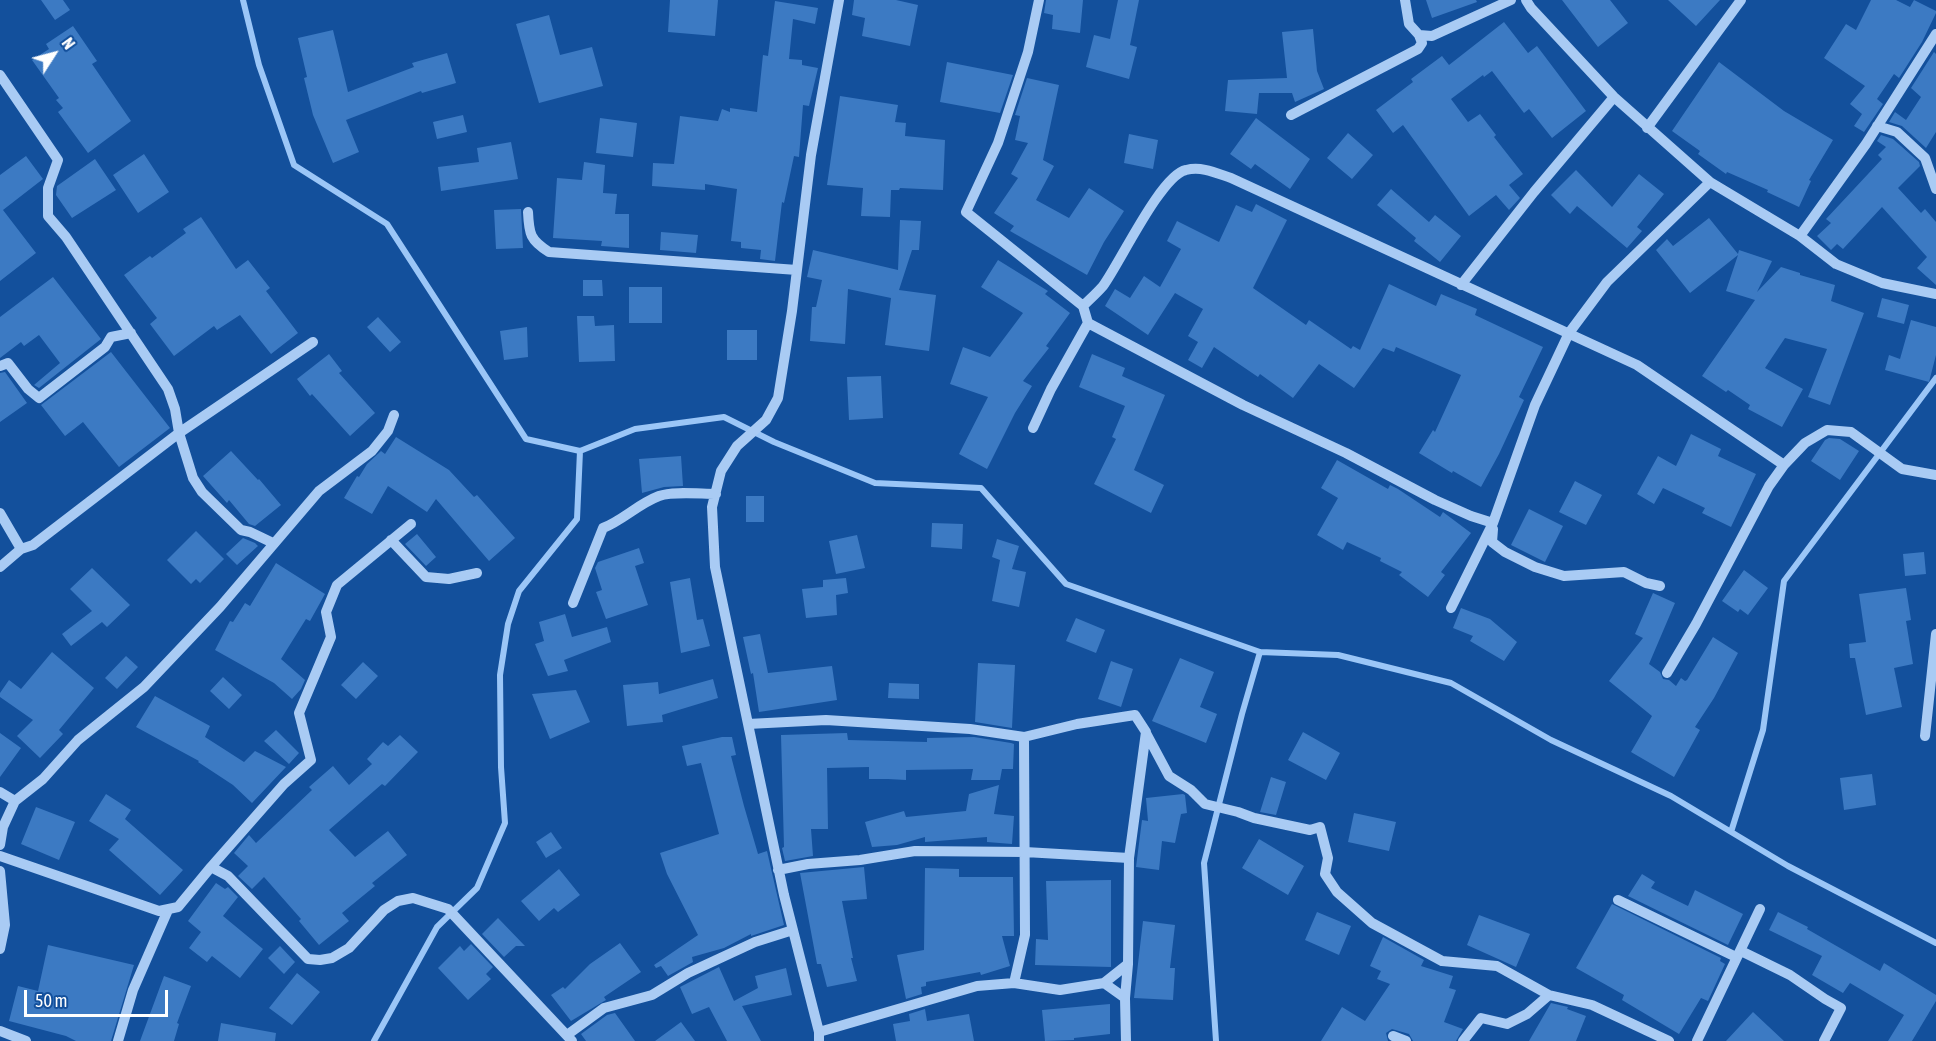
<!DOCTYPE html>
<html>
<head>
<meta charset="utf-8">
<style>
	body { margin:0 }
	#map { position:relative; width:1936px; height:1041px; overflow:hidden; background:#13509c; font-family:"Asap Condensed",sans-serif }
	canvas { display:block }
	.north { position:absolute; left:24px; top:24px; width:60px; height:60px; -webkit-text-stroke:4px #13509c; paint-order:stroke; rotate:54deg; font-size:16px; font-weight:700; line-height:24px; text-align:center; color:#fff }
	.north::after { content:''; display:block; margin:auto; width:21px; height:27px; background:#fff; clip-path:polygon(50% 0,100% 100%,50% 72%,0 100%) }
	.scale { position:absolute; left:24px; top:990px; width:144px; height:27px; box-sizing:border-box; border:3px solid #fff; border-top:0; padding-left:8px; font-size:18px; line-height:21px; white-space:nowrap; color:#fff; -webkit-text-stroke:4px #13509c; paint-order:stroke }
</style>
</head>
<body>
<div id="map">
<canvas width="1936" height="1041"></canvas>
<div class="north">N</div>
<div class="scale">50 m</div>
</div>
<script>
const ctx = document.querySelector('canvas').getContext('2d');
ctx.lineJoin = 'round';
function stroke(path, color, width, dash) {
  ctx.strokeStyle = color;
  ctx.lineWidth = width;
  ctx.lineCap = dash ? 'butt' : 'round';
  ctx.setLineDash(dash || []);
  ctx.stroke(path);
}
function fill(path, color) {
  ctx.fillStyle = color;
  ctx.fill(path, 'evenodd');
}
stroke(new Path2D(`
	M243,0l16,65 35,100 93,59 139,215 54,12 55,-22 89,-12 50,25 101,41 106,5 85,96 194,68 78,3 113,28 100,57 120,56 117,70 148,77
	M1731,832l32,-102 21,-149 152,-203
	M374,1041l63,-114 40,-39 28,-65 -4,-56 -1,-92 8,-51 11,-33 58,-72 3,-68
	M1216,1041l-12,-178 38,-149 18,-62`), '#9bc6f7', 6);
fill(new Path2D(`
	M41,0h22l7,10 -15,10z
	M670,0h48l-3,36 -47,-4z
	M854,0h42l22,5 -8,41 -48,-10 3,-18 -13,-3z
	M1046,0h37l-3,33 -28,-4 1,-14 -9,-2z
	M1118,0h21l-9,45 7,2 -8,32 -43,-12 8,-32 16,4z
	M1426,0h50l1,2 -45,16z
	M1562,0h48l18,23 -30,24z
	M1668,0h52l-24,26z
	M1871,0h25l14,7 4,-7 22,11v2l-14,29 -23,36 -5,-4 -17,25 6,5 -19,28 -10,-6 8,-12 -12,-10 15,-18 -41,-28 22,-34 10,6z
	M775,1l43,7 -3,16 -22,-5 -4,40 13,1v5l16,3 -9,38 -6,-1 -4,52 -5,-1 -10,47 -2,-1 -7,59 -15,-2 1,-9 -20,-2v-6l-10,-1 6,-52 -32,-5v6l-53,-4 1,-23 21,1 6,-48 38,5 4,-12 8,3v-4l27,4 6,-57 5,1z
	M549,15l11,40 32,-8 11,39 -64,17 -23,-79z
	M1504,22l24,31 9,-7 49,65 -34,27 -23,-29 -5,4 -32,-42 -8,6 -1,-2 -32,24 17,23 12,-8 16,21 -2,2 29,37 -14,11 11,13 -11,12 -13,-15 -27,21 -66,-91 -10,8 -17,-23 37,-28 -2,-3 31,-23 7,9z
	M73,26l24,35 -5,3 39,57 -43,32 -30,-41 5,-4 -7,-8 3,-2 -27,-38 17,-11 -3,-5z
	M1313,29l4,42 7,18 -29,13 -3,-9h-33l-2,21 -32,-3 3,-31 59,-2 -5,-46z
	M333,30l15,62 66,-25 -2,-4 35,-10 9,30 -34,10 -1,-2 -75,29 13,32 -26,11 -20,-48 -9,-37 3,-1 -9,-39z
	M1934,52l2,2v78l-10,16 -24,-22 -13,-4 6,-10 11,8 15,-23 -10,-9z
	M947,62l66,13 -13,38 -60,-11z
	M1719,62l65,49 49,29 -24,40 2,1 -12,26 -32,-15 1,-2 -41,-18 -1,2 -28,-20 2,-3 -28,-20z
	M1027,78l32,7 -16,75 11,6 -18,34 33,18 20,-30 35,23 -20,31 -17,33 -77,-44 4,-5 -20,-13 24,-35 -7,-4 17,-31 -13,-3 5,-24 -5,-1z
	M840,96l58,9 -3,17 11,1 -1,13 40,4 -2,50 -43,-2 -1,2h-8l-1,27 -29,-1 2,-28 -36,-3z
	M463,115l4,17 -30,7 -4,-17z
	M600,118l37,5 -4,34 -37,-4z
	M1256,118l54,41 -20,30 -35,-25 -4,5 -21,-15z
	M1348,133l25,22 -21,24 -25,-21z
	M1129,134l29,6 -5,29 -29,-6z
	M1881,135l12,4 26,23 1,4 -22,22 23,25 4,-4 11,13v63l-19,-17 10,-11 -45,-50 -39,42 -6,-5 -6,6 -14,-14 14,-13 -5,-4 56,-60 -4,-4 8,-8 -9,-6z
	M511,142l7,37 -77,12 -3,-24 41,-5 -2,-14z
	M144,154l25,38 -31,21 -25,-38z
	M26,156l17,23 -40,31 33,43 -36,28v-106z
	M95,159l21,31 -44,28 -16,-23 1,-9z
	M584,162l21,3 -2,28 14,1 -2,20h14v34l-28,-2 1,-5 -49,-3 4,-60 25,2z
	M1576,170l36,37 27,-33 25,20 -27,33 5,4 -15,17 -50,-42 -7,8 -19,-19z
	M1391,189l38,33 6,-7 26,21 -21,26 -26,-21 2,-3 -39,-33z
	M1256,204l31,16 -34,68 53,37 3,-5 42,29 2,-3 7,4 29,-66 47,22 5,-12 36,15 -2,6 68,32 -24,50 5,3 -25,54 -18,33 -28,-16 -1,2 -33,-20 14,-23 2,2 26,-57 -65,-28 -2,5 -11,-4 -29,40 -35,-24 -26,34 -33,-24 -2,3 -44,-30 -12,21 -14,-8 10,-18 -10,-6 15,-27 -28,-16 -27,42 -43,-29 10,-17 15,9 14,-22 16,11 21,-38 -14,-8 10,-20 42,21 17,-37 16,7z
	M521,209l2,39 -27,1 -2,-39z
	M201,217l35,52 12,-9 22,28 -4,3 32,42 -27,21 -31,-39 -23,15 -3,-4 -40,30 -24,-32 7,-6 -33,-43 26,-19 2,2 34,-25 -3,-4z
	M1709,218l29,36 1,-4 33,11 -15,31 24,-25 19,6v2l35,10 -4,16 33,12 -34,92 -22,-8 19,-48 -42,-11 -20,30 38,21 -21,38 -34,-18 2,-4 -22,-15 -2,2 -24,-16 53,-76 -29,-9 12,-36 -48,38 -34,-43 11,-11 6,7z
	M900,220l21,1 -2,29h-7l-13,40 37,5 -7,56 -44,-6 6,-47 -43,-9 -3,55 -35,-3 2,-34h4l6,-27 -15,-3 6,-27 85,20z
	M661,232l37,3 -2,18 -36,-3z
	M998,260l50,31 -3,3 25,19 -24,33 3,2 -26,33 9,5 -17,27 -28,56 -28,-15 29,-57 -38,-13 13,-37 27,10 33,-44 -42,-26z
	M53,277l48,62 -62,49 -5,-3 26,-22 -21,-28 -15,11 -3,-4 -21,16v-41z
	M583,280h19l1,16h-20z
	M629,287h33v36h-33z
	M1882,298l27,7 -5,19 -27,-7z
	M577,316h17l1,10 19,-1 1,36 -36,1z
	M378,317l23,25 -11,10 -23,-25z
	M1911,320l25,7v28l-7,27 -44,-12 4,-15 11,4z
	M527,327l1,30 -24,3 -4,-29z
	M727,330h30v30h-30z
	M111,352l59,76 -51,39 -36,-45 -18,14 -24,-31z
	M329,354l13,17 -3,2 36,40 -25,23 -38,-42 -2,2 -13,-17z
	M1092,354l33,14 -3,8 43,19 -31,75 30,15 -13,28 -57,-29 22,-45 -4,-2 13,-31 -46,-19z
	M5,372l22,31 -27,19v-49z
	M881,376l2,42 -34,2 -2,-43z
	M1691,434l30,15 -3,7 38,18 -25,53 -29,-14 3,-5 -42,-20 -9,16 -17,-10 21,-38 18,10z
	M396,437l53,33 25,27 3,-2 38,43 -26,23 -53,-62 -9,13 -39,-26 -16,28 -28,-16 13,-22 2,1 8,-13 14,-13 4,3z
	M1829,438l11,1 19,12 -19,29 -29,-19 14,-21z
	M231,451l27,29 1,-1 22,26 -26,21 -6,-2 -20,-24 -2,3 -24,-27z
	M681,456l2,30 -19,1 -22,6 -3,-34z
	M1337,460l51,29 2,-4 8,4 42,28 3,-5 28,21 -30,39 4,3 -17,22 -29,-22 3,-3 -22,-11 1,-3 -34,-16 -4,8 -26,-15 21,-37 -17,-10z
	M1575,481l27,14 -16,30 -27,-13z
	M746,496h18v26h-18z
	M1529,509l34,17 -18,36 -34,-17z
	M932,523l31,1 -1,25 -31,-2z
	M196,531l28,28 -24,24 -4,-4 -5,5 -24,-24z
	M417,534l19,23 -10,9 -21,-22z
	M857,535l8,33 -29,6 -7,-33z
	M243,538l12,5 3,3 -21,19 -11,-11z
	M997,539l22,7 -7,23 14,3 -7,35 -27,-6 8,-41 -8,-3z
	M639,548l5,15 -9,3 13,39 -42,14 -10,-27 6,-2 -7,-22 3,-6z
	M1924,552l2,22 -21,2 -2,-22z
	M276,563l49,31 -15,27 -4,-2 -25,40 24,21 -4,9 -9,10 -18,-16 -59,-33 15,-29 3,1 12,-19 5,3z
	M92,568l38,37 -23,22 -5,-5 -31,24 -9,-12 30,-23 -22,-22z
	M1744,570l24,18 -20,27 -8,-6 -2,3 -16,-11z
	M690,578l7,42 6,-1 7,27 -29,7 -11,-71z
	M846,578l2,15 -12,2 1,20 -31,3 -4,-29 21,-2v-7z
	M1906,588l5,32 -5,1 7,43 -19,4 8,39 -36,8 -11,-57h-5l-1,-14 17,-2 -7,-48z
	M1653,593l22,10 -26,61 11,8 3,7 6,1 7,6 5,-8 4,3 2,-1 26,-43 25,16 -24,45 -19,29 5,3 -26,47 -43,-25 21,-36 -43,-35 34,-43 -8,-4z
	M1461,608l29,11 27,23 -13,19 -34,-20 3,-5 -20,-8z
	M565,614l7,23 35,-10 4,15 -47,18 4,11 -20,5 -13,-32 9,-3 -5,-19z
	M1076,618l29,12 -9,23 -30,-12z
	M760,634l8,39 64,-7 5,34 -78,12 -6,-39 -2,1 -8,-37z
	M52,652l42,36 -35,42 4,4 -23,24 -23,-22 16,-16 -33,-23v-4l9,-13 12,9z
	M126,656l12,11 -21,22 -12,-11z
	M1180,658l34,14 -14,35 17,7 -11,29 -54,-22z
	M1111,661l22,8 -12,38 -23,-8z
	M363,662l15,14 -22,23 -15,-14z
	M978,663l37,2 -3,63 -37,-6z
	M223,677l19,18 -13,14 -19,-18z
	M713,679l5,19 -56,17 1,7 -36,4 -4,-41 35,-3 1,12z
	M889,683l30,1v15l-31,-1z
	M576,690l14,32 -40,17 -18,-45z
	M155,696l55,30 -5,11 39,25 11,-11 31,16 -34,36 -19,-18 -35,-23 1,-1 -63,-34z
	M276,730l23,23 -10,11 -25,-23z
	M1303,732l37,21 -14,27 -38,-20z
	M0,733l21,15 -21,29z
	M847,733l1,7 79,2v-4l47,-1 37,6 3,1 -1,25h-11l-2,11h-29l2,-11 -67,1v10l-18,-1h-19v-12l-42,1 1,61h-17l2,27 -28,5 -3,-13 2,-1 -3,-112z
	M400,735l18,17 -33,34 -3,-2 -53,46 26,27 33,-26 19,24 -35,28 3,3 -33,27 7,8 -30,24 -20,-24 2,-2 -37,-42 -12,12 -14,-13 10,-10 -14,-13 15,-18 7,8 56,-53 -3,-3 24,-21 16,19 23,-21 -5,-5 16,-17 5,4z
	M722,737h10l4,18 -5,1 13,50 14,48 9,-3 17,74 -33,11v-2l-27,14 -32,9 1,5 -25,14 -7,-10 -5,2 -2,-3 44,-30 -31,-61 -7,-21 59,-19 -18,-71 -14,3 -5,-20z
	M1872,774l4,31 -32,5 -4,-32z
	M1271,777l15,5 -10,33 -16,-3z
	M999,785l-5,29 20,2 -2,28 -25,-2v-5l-62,5v-5l-28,8 -25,2 -7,-25 39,-11 2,6 60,-6 3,-17z
	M106,794l25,16 -6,9 58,51 -23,25 -51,-45 10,-11 -30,-18z
	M1183,794l2,1 2,18 -6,1 -6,29 -13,-2 -3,29 -23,-3 6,-47 6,1 -2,-23z
	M36,807l39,15 -16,38 -38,-16z
	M1354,813l42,9 -7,29 -41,-9z
	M551,832l11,16 -16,10 -10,-16z
	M1259,839l45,27 -16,29 -46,-27z
	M864,867l3,32 -25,2 11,57h-2l6,23 -30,6 -6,-23h-4l-17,-91z
	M925,868l34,1v8h54l1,59h-12l8,30 -29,9 -1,-3 -54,10v4l-5,1 1,7 -16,5 -9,-44 27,-5z
	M559,869l21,26 -22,17 -4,-4 -15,13 -18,-20z
	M1642,874l13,8 -4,6 37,18 7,-16 48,24 -15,31 -100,-49z
	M1111,880v87l-76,-2 1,-26 12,1 -2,-59z
	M216,883l9,6 3,-2 10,10 -15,19 40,33 -23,29 -28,-22 -5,6 -18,-14 12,-16 -13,-11z
	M1612,904l109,54 -1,3 5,3 -17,37 -7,-3 -22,36 -57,-34 2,-5 -48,-27z
	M1317,912l34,14 -12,29 -34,-15z
	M1778,912l30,15 -1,2 73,42 4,-8 52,32v6l-24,40h-24l16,-26 -54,-32 -7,10 -31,-18 10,-19 -53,-26z
	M1479,915l51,19 -14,33 -49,-22z
	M498,918l27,28h-9l-12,11 -22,-23z
	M1143,921l32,4 -5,43h5l-2,32 -39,-2z
	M1383,937l41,23 -3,6 32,10 -4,12 7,2 -12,32 19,7 -7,12h-43l-4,-7 -17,-5 -6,4 2,8h-67l21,-34 23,14 25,-37 -13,-5 4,-8 -11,-5z
	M620,943l21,29 -37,25 2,3 -35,21 -20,-26 12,-8 2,2 25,-25z
	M471,944l22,23 -7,7 5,5 -23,21 -30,-32 22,-22 4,5z
	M48,945l86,20 -23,76h-35l-10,-5 -57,-15 9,-35 20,5z
	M280,946l15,16 -11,12 -16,-16z
	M719,967l15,34 24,-13 -3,-12 31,-8 6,27 -50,11 19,35h-34l-18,-34 -17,7 -12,-27z
	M297,973l23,19 -28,33 -23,-17z
	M164,976l27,10 -14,37 2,1 -5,17h-34z
	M1551,1003l17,4 -1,2 19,7 -10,25h-47z
	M1110,1004v30l-36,4v2l-29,1 -3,-31z
	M925,1009l2,12 42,-7 5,27h-78l-3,-17 17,-3 -1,-7z
	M1753,1012l31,29h-58z
	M615,1013l20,28h-49l-5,-7 26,-19z
	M681,1022l14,19h-40z
	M221,1023l55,10 -1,8h-57z`), '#3c7ac3');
stroke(new Path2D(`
	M1526,0l5,8 83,89 96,85 90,54 36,28 46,19 54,11
	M1419,35l13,1 79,-36
	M0,75l58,85 -10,28v28l18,21 102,152 7,20 4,24 14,45 9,14 39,38 9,2 23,11
	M1291,115l127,-66 4,-6 -3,-8 -10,-11 -4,-24
	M1877,126l20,6 28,26 11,31
	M1647,128l94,-128
	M528,212c1,22 2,28 21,40l248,18
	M1800,236l66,-92 70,-110
	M1461,285l73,-93 80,-95
	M1083,306c7,-7 14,-13 20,-20 17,-23 58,-111 83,-116 16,-4 30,3 45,8l406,187 147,100
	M1088,323l155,82 103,48 89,47 36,16 22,7
	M0,366l8,-3 20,26 11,9 66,-51 6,-10 20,-4
	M1033,428l18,-39 37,-66 -5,-17 -117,-94 32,-69 30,-91 11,-52
	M0,513l21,36
	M1493,529l-1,13 13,10 30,15 29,9 60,-4 22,11 14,3
	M391,540l35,37 23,2 28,-6
	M0,567l21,-18 12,-4 146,-112 134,-91
	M573,603l30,-75c20,-8 35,-24 56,-32 14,-5 41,-2 57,-2
	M1451,608l42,-85 42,-118 34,-72 38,-51 103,-100
	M1667,673l29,-49 73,-138 15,-21 21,-22 22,-13 24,2 51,37 34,6
	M748,724l78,-4 144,9 54,8 53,-13 58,-9 11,17 -17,126 -1,106 -3,34 1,43
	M1146,733l23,43 22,14 14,14 33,8 16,6 56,12 10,-3 8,31 -3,16 12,18 35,31 70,38 55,5 52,29 43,10 77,36
	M1925,736l11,-102
	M0,792l15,9
	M0,845l3,-18 12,-26 28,-22 35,-39 66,-53 76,-80 99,-116 53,-40 16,-20 6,-16
	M0,856l159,55 19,-4 33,-40 17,9 80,83 12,1 12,-2 17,-10 35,-38 14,-9 15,-3 35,11 124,132
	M211,867l73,-83 27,-24 -12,-47 32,-76 -5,-25 11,-27 74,-61
	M778,870l30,-6 52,-4 55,-9 110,1 104,6
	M0,871l5,54 -5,24
	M1618,900l118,57
	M1741,951l49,24 35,24 16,9 -17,33
	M1014,983l11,-48 -1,-198
	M1104,983l21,15
	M0,1031l26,10
	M819,1032l158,-46 37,-3 46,7 44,-7 24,-19
	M567,1035l37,-27 48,-13 36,-22 67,-31 38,-12
	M1393,1036l13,5
	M118,1041l15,-51 35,-80
	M819,1041v-9l-35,-137 -69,-328 -3,-60 9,-36 16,-25 29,-26 12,-22 14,-87 19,-156 28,-155
	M1463,1041l18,-23 26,6 20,-10 22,-19
	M1697,1041l63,-132`), '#a9cbf4', 10);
</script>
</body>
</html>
